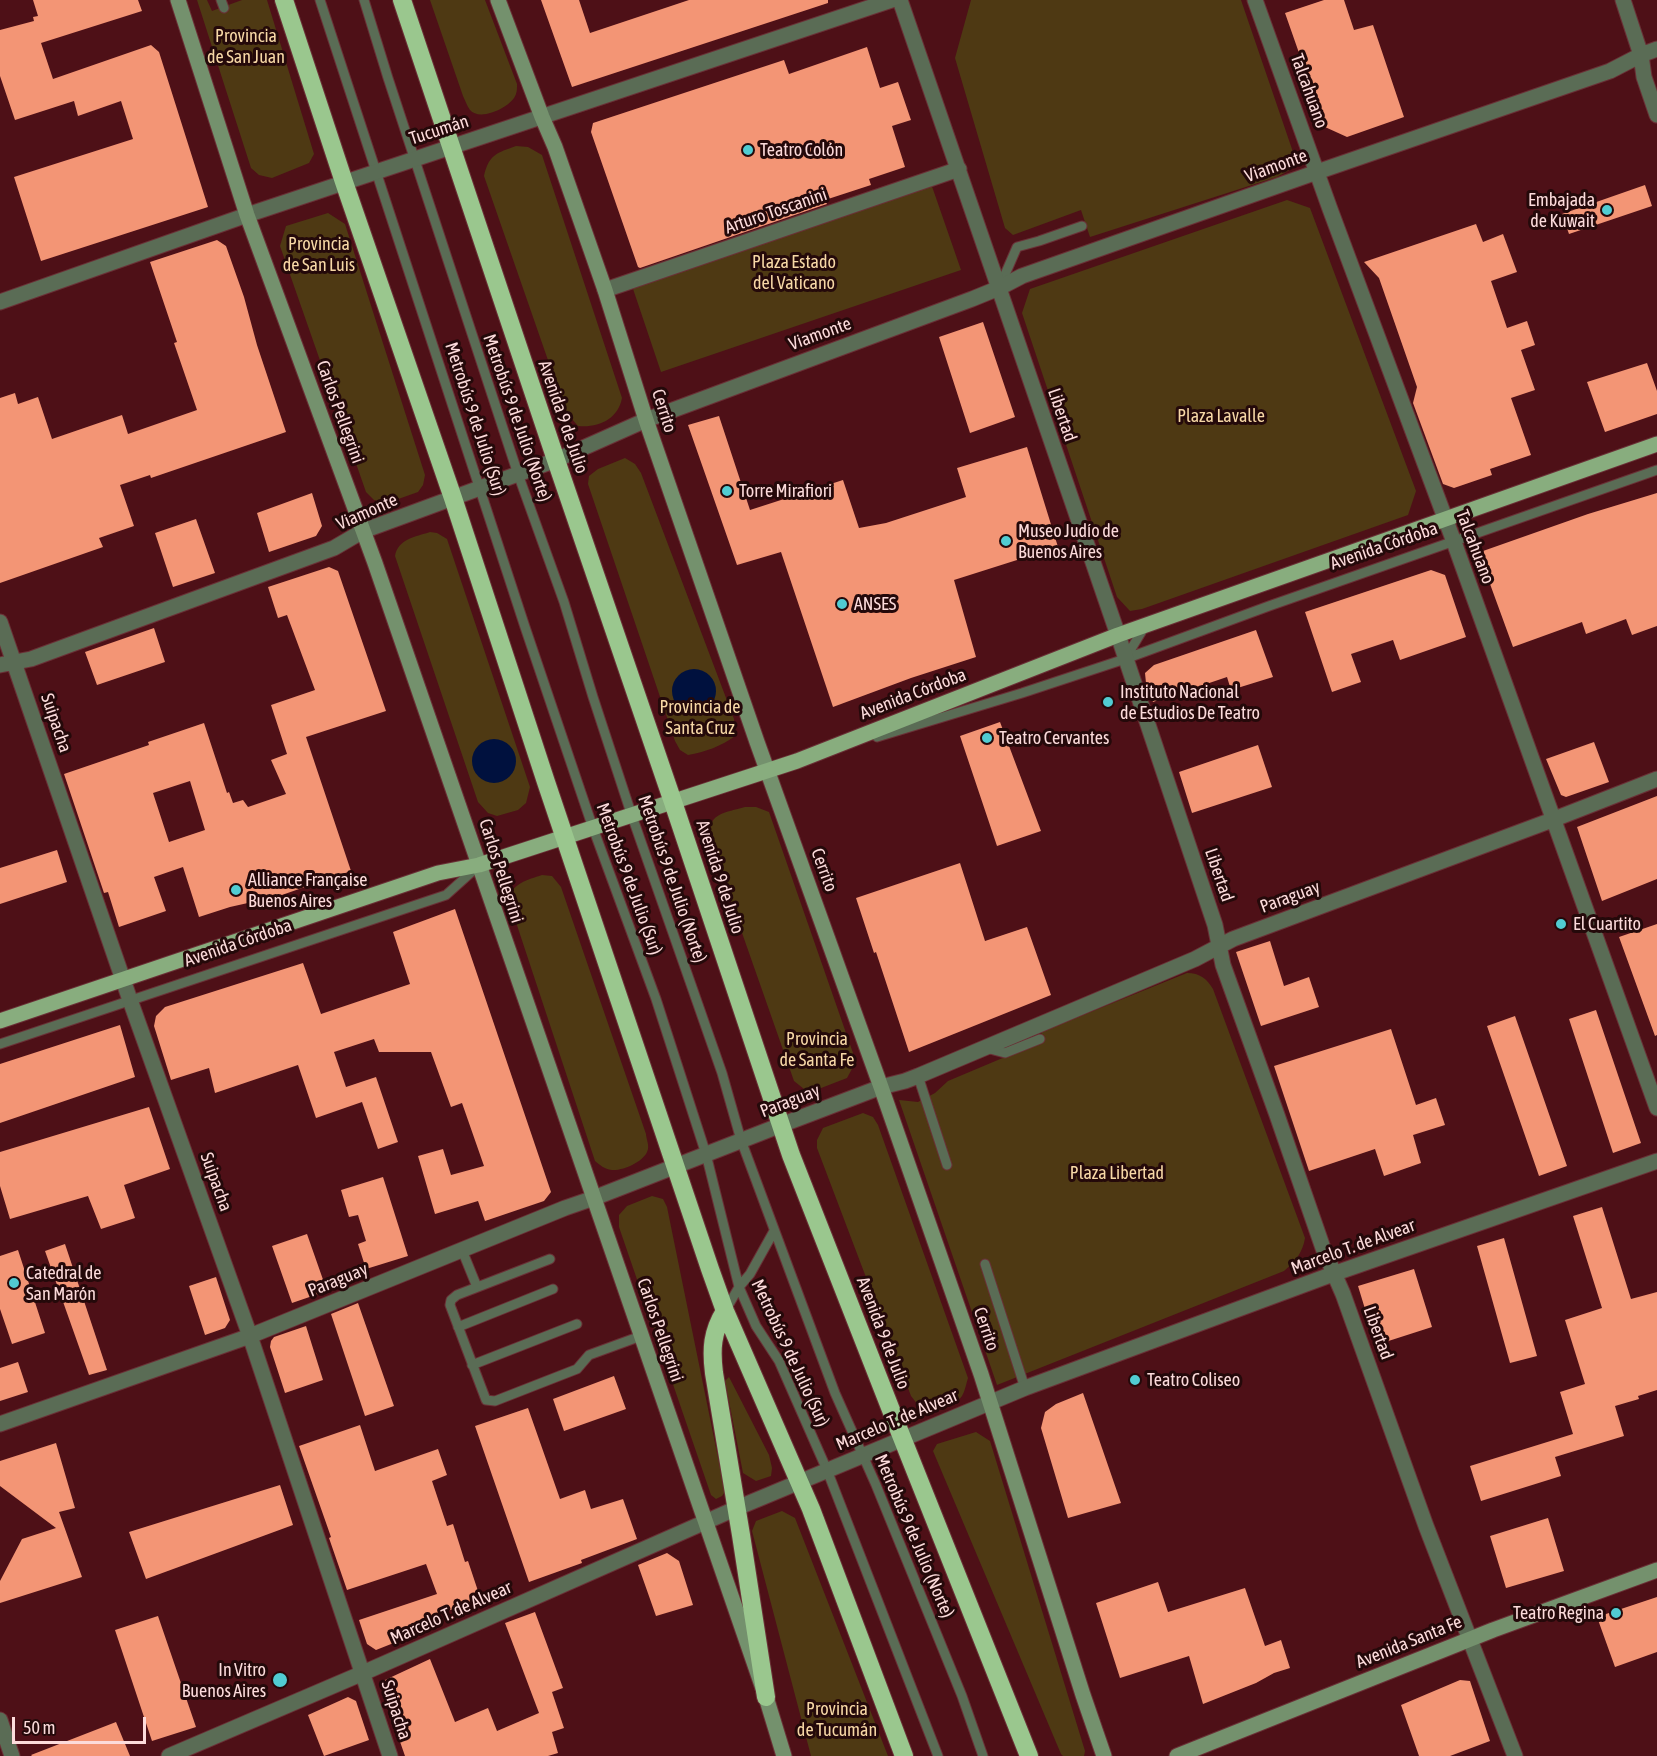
<!DOCTYPE html>
<html>
<head>
<meta charset="utf-8">
<style>
	body { margin:0 }
	#map { position:relative; width:1657px; height:1756px; overflow:hidden; background:#4e1017; font-family:"Asap Condensed",sans-serif }
	canvas { display:block }
	.scale { position:absolute; left:12px; top:1717px; width:134px; height:27px; box-sizing:border-box; border:3px solid #fcdbdb; border-top:0; padding-left:8px; font-size:18px; line-height:21px; white-space:nowrap; color:#fcdbdb; -webkit-text-stroke:4px #24090a; paint-order:stroke }
</style>
</head>
<body>
<div id="map">
<canvas width="1657" height="1756"></canvas>
<div class="scale">50 m</div>
</div>
<script>
const ctx = document.querySelector('canvas').getContext('2d');
ctx.lineJoin = 'round';
function fill(path, color) {
  ctx.fillStyle = color;
  ctx.fill(path, 'evenodd');
}
function stroke(path, color, width, dash) {
  ctx.strokeStyle = color;
  ctx.lineWidth = width;
  ctx.lineCap = dash ? 'butt' : 'round';
  ctx.setLineDash(dash || []);
  ctx.stroke(path);
}
function label(font, color, halo, rows, align = 'center') {
  ctx.font = font + ' "Asap Condensed",sans-serif';
  ctx.lineWidth = 6;
  ctx.setLineDash([]);
  ctx.textBaseline = 'middle';
  ctx.strokeStyle = halo;
  ctx.fillStyle = color;
  for (const [text, x, y, turn = 0] of rows) {
    ctx.save();
    ctx.translate(x, y);
    ctx.rotate((+turn || 0) * Math.PI / 180);
    ctx.textAlign = isNaN(turn) ? turn : align;
    if (halo) ctx.strokeText(text, 0, 0);
    ctx.fillText(text, 0, 0);
    ctx.restore();
  }
}
fill(new Path2D(`
	M197,0h10l5,11 30,-11h25l47,154 -5,9 -37,15 -13,-3 -8,-7z
	M430,0h55l32,84c0,4 0,7 -1,10 -4,13 -36,28 -46,16 -3,-4 -5,-10 -7,-14z
	M971,0h270l52,152v16l-16,9 -187,60 -9,-27 -68,25 -8,-7 -50,-170z
	M516,146l12,1 14,8 80,243c-4,21 -23,30 -44,28l-12,-14 -82,-236c5,-22 13,-23 32,-30z
	M927,172l34,98 -300,102 -33,-98z
	M1287,200l23,8 106,283 -8,24 -266,94 -12,2 -13,-14 -95,-284 8,-24z
	M328,213l17,11 80,251 -2,10 -5,7 -31,11 -13,-3 -8,-8 -86,-246 6,-20z
	M625,458l10,6 6,9 93,246 1,17c-13,10 -30,16 -47,19l-8,-5 -5,-9 -87,-257 1,-8 9,-7z
	M430,532l7,1 10,6 83,248 -4,16 -8,7 -21,6 -9,-3 -10,-11 -83,-246c3,-17 20,-19 35,-24z
	M745,807h11l13,5 84,241v14l-6,11 -31,12 -12,-1 -10,-8 -86,-245c2,-24 17,-23 37,-29z
	M542,875l10,1 9,11 85,247c0,4 3,10 2,15 -2,12 -25,22 -36,21 -8,-1 -12,-5 -17,-9l-87,-263c6,-15 19,-18 34,-23z
	M1187,973c13,0 20,6 26,16l92,249c-2,14 -10,24 -21,33l-287,114 -98,-285 19,2 17,-9 13,-12 95,-40 -2,-9z
	M863,1113l10,4 5,8 90,253c-2,6 -3,13 -6,18 -8,12 -27,16 -40,14l-11,-14 -94,-248v-8l6,-12z
	M652,1196l11,3 4,8 58,285 -3,4 -6,3 -5,-4 -92,-268v-12l8,-9z
	M729,1377l40,78 3,13 -1,8 -15,5 -13,-8 -18,-92z
	M976,1432l14,9 95,310 -1,5h-21l-2,-2 -128,-303 4,-7z
	M782,1511l13,7 93,238h-77l-59,-225 4,-10z`), '#4e3913');
fill(new Path2D(`
	M672 691a22 22 0 1 1 44 0a22 22 0 1 1-44 0Z
	M472 761a22 22 0 1 1 44 0a22 22 0 1 1-44 0Z`), '#00113e');
fill(new Path2D(`
	M33,0h105l4,11 -101,32 12,36 98,-34 8,7 49,155 -167,54 -27,-84 119,-38 -12,-38 -43,15 -4,-15 -59,19 -15,-44v-46l34,-9 -1,-4 5,-1z
	M541,0h38l11,33 99,-33h139v3l-256,84z
	M1324,0h20l10,30 19,-5 31,92 -57,20 -22,-10 -40,-114z
	M867,47l13,41 18,-6 13,38 -19,6 13,41 -36,12 2,6 -46,15 2,4 -6,2 -181,62 -2,-1 -47,-135 2,-9 191,-63 5,14z
	M1645,185l7,21 -83,28 -7,-20z
	M1476,224l7,18 20,-8 14,38 -26,9 16,47 20,-7 8,24 -14,5 14,40 -24,8 20,57 -41,14 2,6 -38,13 -11,-4 -30,-81 4,-16 -38,-109 -15,-16z
	M217,240l9,6 18,51 13,48 29,87 -135,46 -1,-3 -30,10 14,41 -35,12 4,9 -103,36v-185l15,-5 3,11 20,-7 14,42 70,-24 6,19 69,-24 -23,-67 3,-1 -27,-80z
	M983,322l32,95 -45,16 -31,-96z
	M1647,363l10,28v23l-52,18 -18,-50z
	M719,416l31,94 93,-30 16,48 27,-5 80,-26 -9,-29 70,-21 31,100 -104,33 22,77 -65,21 -78,29 -52,-155 -44,13 -49,-140z
	M312,493l10,33 -6,10 -47,16 -12,-39z
	M1657,493v133l-25,9 -6,-16 -40,15 -4,-12 -69,25 -31,-85 1,-11 105,-37z
	M196,519l19,54 -42,14 -18,-54z
	M329,567l9,4 48,140 -80,26 45,134 -72,25 -49,11 -31,10 -16,-50 -29,10 12,34 -47,16 -11,-35 -4,1 -40,-119 85,-29 -1,-3 56,-19 23,70 2,-1 4,11 10,-3 5,7 38,-13 -15,-34 16,-6 -16,-49 44,-15 -28,-75 -9,3 -10,-31zM190,781l15,49 -36,12 -16,-49z
	M1431,570l14,5 21,62 -66,23 -7,-20 -42,14 10,28 -29,10 -27,-80z
	M154,628l11,34 -68,23 -12,-33z
	M1256,630l17,47 -42,13 -4,-13 -74,25 -7,-19 -1,-10 9,-8z
	M1000,722l41,109 -44,15 -37,-110z
	M1594,742l15,40 -43,15 -5,-2 -15,-36z
	M1258,745l14,42 -80,26 -13,-41z
	M1657,796v83l-55,22 -25,-74z
	M57,850l10,32 -67,22v-36z
	M960,863l25,78 42,-14 24,68 -142,57 -33,-100 -2,1 -18,-55z
	M455,909l96,283 -7,9 -59,20 -7,-20 -43,13 -17,-58 25,-7 8,26 33,-9 -22,-63 -11,4 -20,-55h-52l-5,-13 -40,13 12,35 30,-10 22,65 -20,7 -16,-47 -46,16 -18,-53 -83,28 -6,-25 -38,12 -17,-54 2,-10 9,-9 138,-44 18,51 89,-30 -17,-52z
	M1657,924v111l-2,1 -36,-99z
	M1270,941l14,45 25,-9 10,30 -58,19 -25,-74z
	M1596,1010l45,133 -28,10 -44,-134z
	M1515,1016l52,150 -28,10 -52,-150z
	M120,1025l15,52 -135,46v-59z
	M1391,1029l25,76 20,-7 9,27 -32,10 8,28 -37,13 -9,-27 -66,22 -35,-105z
	M149,1107l21,62 -46,16 11,33 -34,11 -13,-33 -78,23 -10,-33v-34z
	M383,1177l25,79 -42,13 -8,-25 8,-3 -8,-26 -9,2 -8,-27z
	M1602,1207l29,92 26,-7v98l-19,6 1,3 -24,7 9,30 -69,21 6,19 -80,25 -11,-35 103,-32 -13,-42 25,-8 -20,-64 37,-12 -29,-92z
	M307,1234l20,57 -35,12 -20,-57z
	M1504,1238l33,118 -27,7 -33,-117z
	M65,1244l42,126 -18,5 -44,-124z
	M18,1250l27,83 -33,11 -12,-35v-53z
	M1414,1269l18,58 -56,18 -18,-59z
	M216,1277l14,43 -5,8 -20,7 -16,-49z
	M358,1303l36,103 -29,10 -34,-102z
	M306,1326l17,54 -38,13 -15,-46 1,-6 3,-4z
	M18,1362l10,30 -28,9v-33z
	M614,1376l12,33 -62,22 -11,-32z
	M1083,1393l38,110 -53,15 -27,-90 4,-16 11,-8z
	M528,1408l32,91 25,-9 6,19 32,-10 14,40 -56,21 1,3 -53,19 -54,-156z
	M360,1425l15,46 63,-22 9,26 -15,6 15,45 6,-2 12,38 3,-1 13,39 -61,20 4,11 -48,19 -9,-6 -8,-24 78,-26 -11,-30 -79,26 -18,-52 2,-1 -32,-91z
	M56,1443l19,65 -16,4 23,65 -82,26v-22l22,-42 34,-11 -56,-42v-25z
	M280,1485l13,40 -147,54 -17,-47z
	M1548,1518l16,53 -58,17 -16,-52z
	M667,1553l12,8 14,44 -37,11 -18,-51z
	M1158,1582l10,30 77,-24 20,58 16,-6 9,28 -16,5 -18,10 -53,21 -14,-48 -69,22 -24,-75z
	M1657,1597v55l-42,15 -18,-50z
	M535,1612l28,76 -11,4 12,36 -12,4 6,21 -10,3h-143l-23,-66 3,-10 45,-21 25,63 33,-14 9,23 42,-18 -34,-90z
	M158,1616l38,111 -44,14 -37,-111z
	M1460,1680l10,1 20,60 -40,15h-31l-18,-51z
	M348,1697l8,4 13,39 -45,16 -16,-41z
	M116,1722l14,34h-98l-1,-1z`), '#f39575');
const lane = new Path2D(`
	M221,0l3,8
	M320,0l205,627 68,201 63,171 50,155 33,133 17,39 23,35 48,109 111,286
	M364,0l24,78 130,396 46,128 29,95 39,119 90,257 19,67 94,253 41,92 86,211 21,60
	M1000,286l17,-39 22,-6 43,-15
	M1125,659l20,-33
	M877,737l145,-44 103,-34 144,-53 388,-136
	M0,1044l446,-149 30,-27
	M986,1048l19,5 35,-14
	M918,1076l29,89
	M462,1250l15,37
	M550,1259l-93,36 -6,5 -1,5 36,95 9,1 82,-32 12,-14 52,-19
	M985,1264l40,124
	M725,1311l14,-24 11,-13 24,-43
	M458,1327l95,-38
	M472,1365l105,-41`);
const street = new Path2D(`
	M900,0l218,635 97,290 8,40 54,150 46,133 20,46 83,232 89,230
	M1255,0l75,209 124,333 203,566
	M1623,0l18,55 3,22 13,38
	M605,290l354,-121
	M0,302l247,-87 645,-215
	M0,622l130,378 120,336 140,420
	M0,665l31,-6 303,-111 29,-17 193,-71 90,-40 326,-121 27,-11 23,-12 295,-104 293,-101 31,-16 16,-6
	M0,1424l250,-88 315,-128 29,-10 187,-73 100,-38 24,-6 13,-5 277,-117 38,-20 319,-119 105,-41
	M0,1720l12,36
	M169,1756l194,-83 374,-165 288,-120 308,-114 324,-113`);
const secondary = new Path2D(`
	M178,0l69,215 128,348 391,1134 18,59
	M498,0l44,117 13,30 50,143 41,130 111,322 124,345 100,287 102,321 21,61
	M1177,1756l316,-126 164,-60`);
const primary = new Path2D(`
	M0,1021l438,-148 41,-8 318,-104 321,-126 539,-191`);
const highway = new Path2D(`
	M284,0l60,182 109,316 93,284 164,487 15,42 86,198 93,247
	M402,0l154,460 117,342 118,353 100,255 138,346
	M725,1311c-13,21 -14,38 -11,62l27,162 25,162`);
stroke(lane, '#6a3036', 11);
stroke(street, '#6a3036', 17);
stroke(secondary, '#6a3036', 17);
stroke(primary, '#6a3036', 17);
stroke(highway, '#6a3036', 20);
stroke(lane, '#5a6c55', 9);
stroke(street, '#5a6c55', 15);
stroke(secondary, '#74916d', 15);
stroke(primary, '#88ad7e', 15);
stroke(highway, '#9ac78e', 18);
for (const [x, y, r, color] of [
	[748,150,6,"#51ccd2"],
	[1607,210,6,"#51ccd2"],
	[727,491,6,"#51ccd2"],
	[1006,541,6,"#51ccd2"],
	[842,604,6,"#51ccd2"],
	[1108,702,6,"#51ccd2"],
	[987,738,6,"#51ccd2"],
	[236,890,6,"#51ccd2"],
	[1561,924,6,"#51ccd2"],
	[14,1283,6,"#51ccd2"],
	[1135,1380,6,"#51ccd2"],
	[1616,1613,6,"#51ccd2"],
	[280,1680,8,"#51ccd2"]
]) {
  const dot = new Path2D();
  dot.arc(x, y, r, 0, 2 * Math.PI);
  ctx.fillStyle = color;
  ctx.fill(dot);
  stroke(dot, '#24090a', 2);
}
label('18px', '#f7d8a6', '#24090a', [
	["Provincia",246,36],
	["de San Juan",246,57],
	["Provincia",319,244],
	["de San Luis",319,265],
	["Plaza Estado",794,262],
	["del Vaticano",794,283],
	["Plaza Lavalle",1221,416],
	["Provincia de",700,707],
	["Santa Cruz",700,728],
	["Provincia",817,1039],
	["de Santa Fe",817,1060],
	["Plaza Libertad",1117,1173],
	["Provincia",837,1709],
	["de Tucumán",837,1730]
]);
label('18px', '#fcdbdb', '#24090a', [
	["Talcahuano",1309,91,70],
	["Tucumán",439,130,-18],
	["Viamonte",1276,166,-20],
	["Arturo Toscanini",776,211,-19],
	["Viamonte",820,334,-20],
	["Cerrito",664,411,72],
	["Carlos Pellegrini",340,412,70],
	["Libertad",1062,415,71],
	["Avenida 9 de Julio",563,417,71],
	["Metrobús 9 de Julio (Norte)",517,418,71],
	["Metrobús 9 de Julio (Sur)",475,419,72],
	["Viamonte",367,512,-24],
	["Avenida Córdoba",1384,546,-19],
	["Talcahuano",1475,547,69],
	["Avenida Córdoba",913,694,-21],
	["Suipacha",56,723,71],
	["Cerrito",824,870,70],
	["Carlos Pellegrini",501,871,72],
	["Libertad",1219,875,71],
	["Avenida 9 de Julio",720,877,72],
	["Metrobús 9 de Julio (Sur)",629,879,70],
	["Metrobús 9 de Julio (Norte)",672,879,71],
	["Paraguay",1290,897,-20],
	["Avenida Córdoba",238,943,-19],
	["Paraguay",790,1101,-21],
	["Suipacha",216,1182,70],
	["Marcelo T. de Alvear",1353,1247,-20],
	["Paraguay",338,1280,-22],
	["Cerrito",986,1329,71],
	["Carlos Pellegrini",660,1330,71],
	["Avenida 9 de Julio",883,1333,69],
	["Libertad",1378,1333,70],
	["Metrobús 9 de Julio (Sur)",790,1353,65],
	["Marcelo T. de Alvear",897,1420,-23],
	["Metrobús 9 de Julio (Norte)",914,1536,67],
	["Marcelo T. de Alvear",451,1613,-24],
	["Avenida Santa Fe",1409,1642,-22],
	["Suipacha",396,1710,72]
]);
label('18px', '#fcdbdb', '#24090a', [
	["Teatro Colón",760,150],
	["Embajada",1595,200,"right"],
	["de Kuwait",1595,221,"right"],
	["Torre Mirafiori",739,491],
	["Museo Judío de",1018,531],
	["Buenos Aires",1018,552],
	["ANSES",854,604],
	["Instituto Nacional",1120,692],
	["de Estudios De Teatro",1120,713],
	["Teatro Cervantes",999,738],
	["Alliance Française",248,880],
	["Buenos Aires",248,901],
	["El Cuartito",1573,924],
	["Catedral de",26,1273],
	["San Marón",26,1294],
	["Teatro Coliseo",1147,1380],
	["Teatro Regina",1604,1613,"right"],
	["In Vitro",266,1670,"right"],
	["Buenos Aires",266,1691,"right"]
], 'left');
</script>
</body>
</html>
